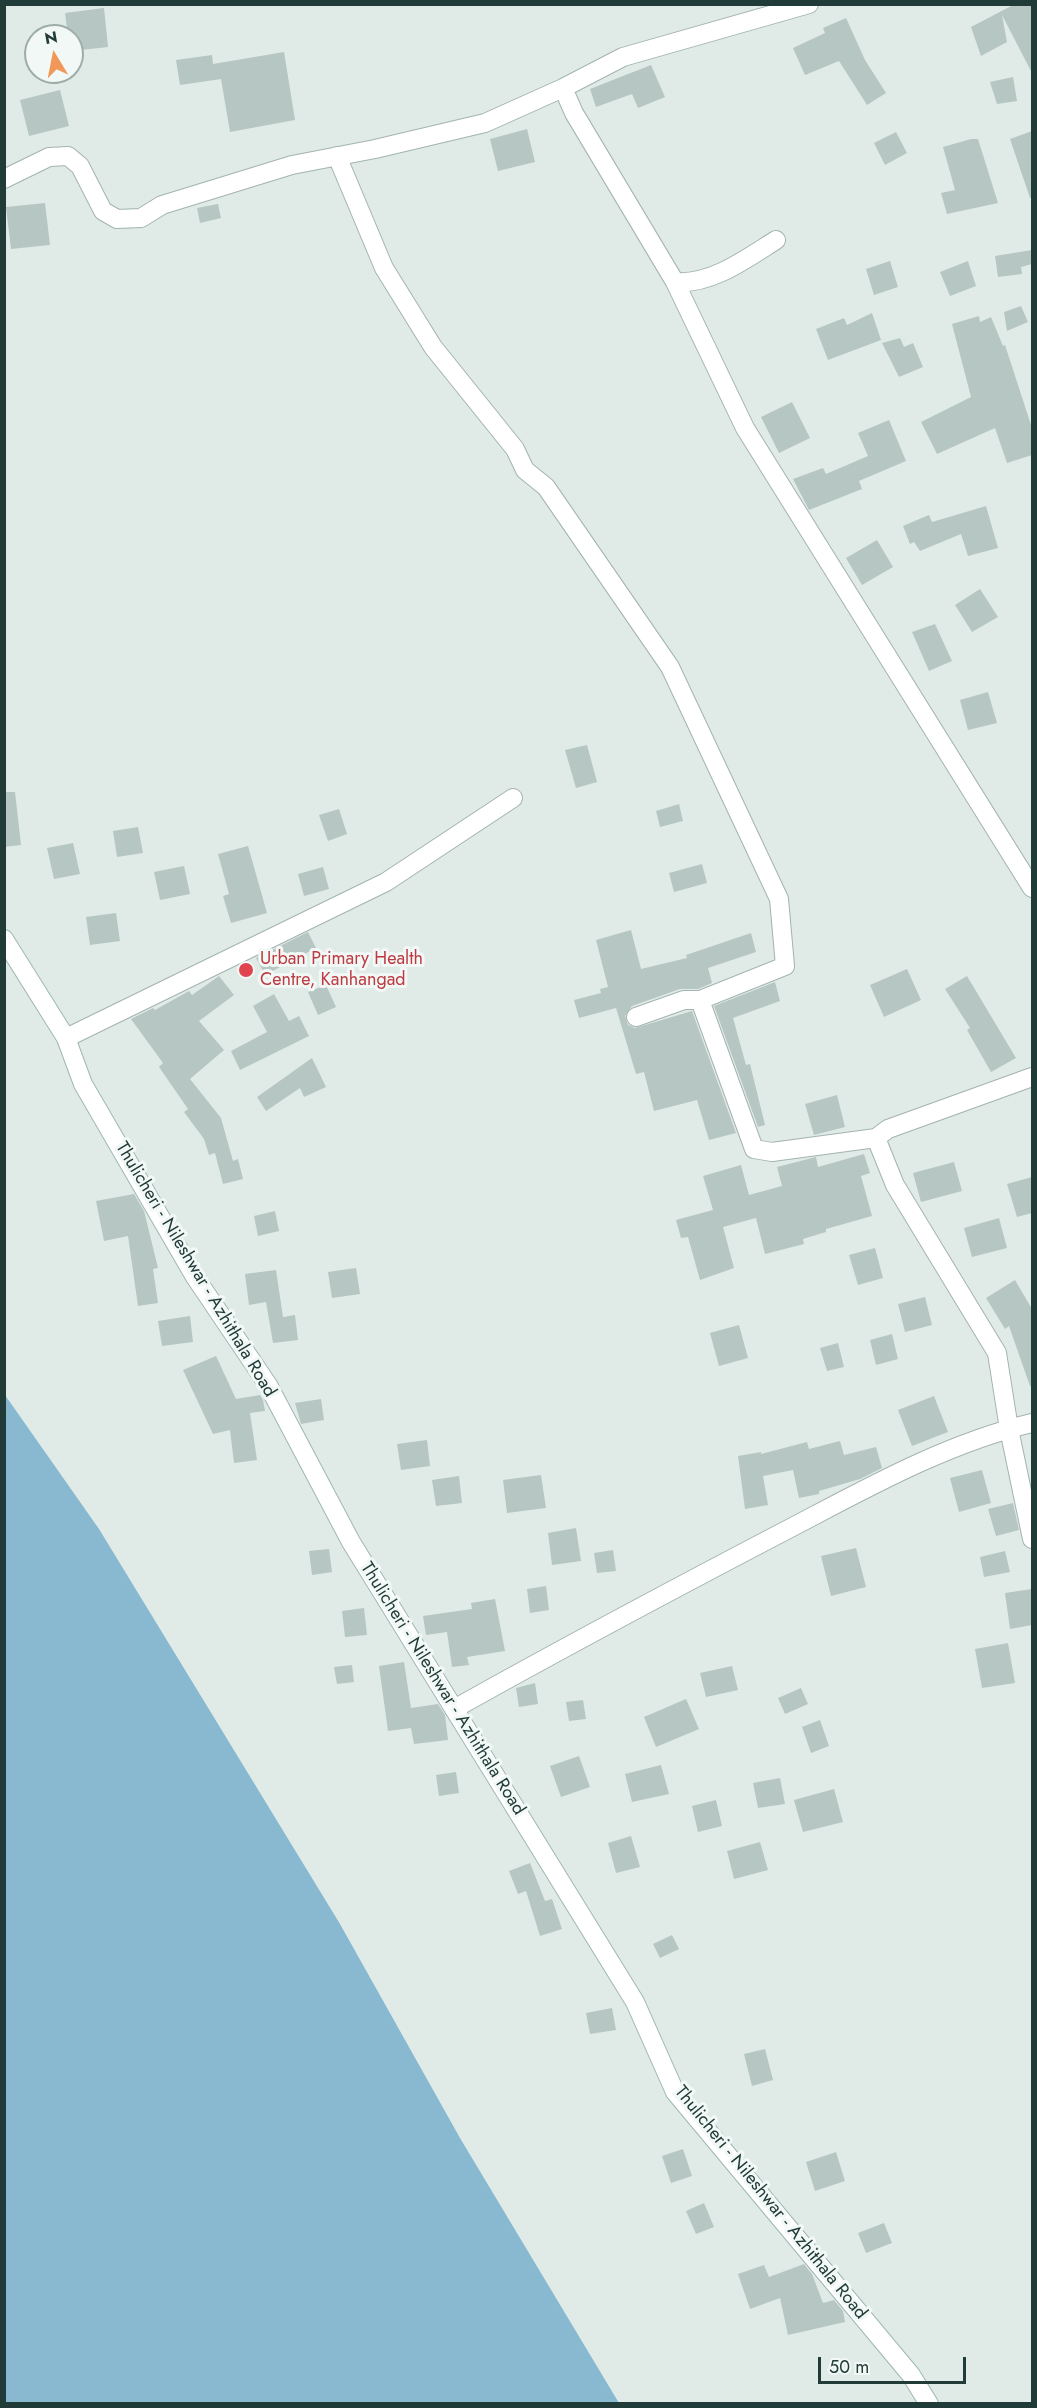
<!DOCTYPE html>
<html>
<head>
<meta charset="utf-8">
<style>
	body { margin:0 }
	#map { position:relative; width:1037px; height:2408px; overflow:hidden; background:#e0ebe8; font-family:Jost,sans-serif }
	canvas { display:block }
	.frame { position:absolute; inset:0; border:6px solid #213b39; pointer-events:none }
	.north { position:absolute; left:24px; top:24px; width:60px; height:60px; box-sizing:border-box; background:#f1f8f5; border:2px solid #9eacaa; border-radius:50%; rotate:350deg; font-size:16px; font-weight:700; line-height:24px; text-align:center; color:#213b39 }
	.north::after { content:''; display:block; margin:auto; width:21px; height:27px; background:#f19859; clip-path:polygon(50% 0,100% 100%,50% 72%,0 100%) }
	.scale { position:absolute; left:818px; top:2357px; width:148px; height:27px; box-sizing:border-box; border:3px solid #213b39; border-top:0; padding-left:8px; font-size:18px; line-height:21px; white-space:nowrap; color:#213b39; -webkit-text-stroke:4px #f1f8f5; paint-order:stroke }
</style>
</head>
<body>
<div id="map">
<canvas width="1037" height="2408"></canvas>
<div class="frame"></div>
<div class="north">N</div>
<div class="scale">50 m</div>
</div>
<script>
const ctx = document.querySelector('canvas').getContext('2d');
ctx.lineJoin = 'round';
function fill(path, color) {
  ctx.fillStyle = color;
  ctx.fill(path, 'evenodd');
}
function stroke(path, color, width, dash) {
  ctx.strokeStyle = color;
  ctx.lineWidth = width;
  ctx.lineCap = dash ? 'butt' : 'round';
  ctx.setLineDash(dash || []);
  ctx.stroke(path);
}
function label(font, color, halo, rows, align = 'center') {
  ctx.font = font + ' Jost,sans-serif';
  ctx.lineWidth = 6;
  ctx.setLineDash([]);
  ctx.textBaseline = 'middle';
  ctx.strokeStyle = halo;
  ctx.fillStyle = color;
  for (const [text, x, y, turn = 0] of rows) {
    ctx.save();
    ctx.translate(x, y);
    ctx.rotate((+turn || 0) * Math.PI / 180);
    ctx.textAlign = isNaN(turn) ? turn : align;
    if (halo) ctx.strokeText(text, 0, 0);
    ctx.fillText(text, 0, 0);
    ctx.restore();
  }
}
fill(new Path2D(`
	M5,1395l94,134 241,395 120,214 159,265h-614z`), '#88b9d0');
fill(new Path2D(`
	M1015,4h17v69l-30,-58 5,27 -26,14 -10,-29z
	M104,8l4,39 -36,4v-15h-4l-3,-23z
	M846,18l19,42 21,33 -19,12 -28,-44 -34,14 -12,-27 32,-15 -2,-5z
	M284,52l11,68 -65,12 -9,-53 -41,6 -4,-25 36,-5 1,9z
	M651,65l14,32 -27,11 -6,-14 -36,13 -6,-18z
	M1013,77l4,24 -20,3 -7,-22z
	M60,90l9,36 -40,10 -9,-36z
	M527,129l8,33 -37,9 -8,-32z
	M1032,131v67h-2l-20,-59z
	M896,132l11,21 -22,12 -11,-22z
	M971,139h7l20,64 -51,11 -6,-21 14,-3 -12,-43z
	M45,203l5,42 -39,4 -5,-42z
	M218,204l3,14 -21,5 -3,-15z
	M1032,250v14l-11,3 1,7 -24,3 -3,-21z
	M890,261l8,26 -24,8 -8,-26z
	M968,261l8,25 -26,10 -10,-24z
	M1021,306l7,16 -21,9 -3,-19z
	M872,313l9,27 -53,20 -12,-31 28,-11 3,7z
	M979,316l1,6 11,-5 12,29 2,-1 27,83v27l-25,8 -12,-35 -58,26 -16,-32 50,-25 -19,-73z
	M900,338l4,9 9,-4 10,24 -24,10 -17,-34z
	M792,402l18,36 -31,15 -18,-36z
	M889,420l17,41 -47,20 3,8 -53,21 -16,-31 30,-11 3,6 42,-18 -10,-23z
	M986,506l12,42 -30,8 -7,-22 -41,17 -6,-9 -4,2 -7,-18 26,-11 3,7z
	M877,540l16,27 -31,18 -16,-27z
	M980,589l18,28 -26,15 -17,-27z
	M935,624l17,37 -23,10 -17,-39z
	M988,692l9,31 -29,7 -8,-30z
	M587,745l10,37 -21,6 -11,-38z
	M4,792h11l6,53 -17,2z
	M679,804l4,17 -23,6 -4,-16z
	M339,809l8,25 -19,7 -9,-26z
	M138,827l5,26 -26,4 -4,-26z
	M73,843l7,31 -26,5 -7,-31z
	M248,846l19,67 -36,10 -8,-27 6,-2 -11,-40z
	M702,864l5,19 -33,9 -5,-19z
	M184,866l6,28 -30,6 -6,-28z
	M323,867l6,22 -25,7 -6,-22z
	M116,913l4,28 -30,4 -4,-28z
	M631,930l10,39 46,-11 -1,-3 65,-22 5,19 -48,16 4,15 -14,6h-18l-48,17 -7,10 3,9 7,3 57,-17 44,122 -27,7 -12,-40 -43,11 -10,-39 -8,2 -20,-66 -37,10 -5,-18 27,-7 -1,-4 8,-2 -12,-47z
	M308,932l8,16 -51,27 -9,-17z
	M907,969l14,31 -37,17 -14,-32z
	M219,976l15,19 -35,26 25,29 -34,29 31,39 12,43 5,-2 5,20 -20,5 -8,-31 -6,2 -5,-16 -20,-27 4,-3 -29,-42 4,-4 -32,-44 22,-11 2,2 34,-19 3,4z
	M967,976l49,82 -25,14 -24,-42 3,-2 -25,-39z
	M775,982l5,19 -47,17 13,47 4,-1 15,61 -7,2 -44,-121z
	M326,985l10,22 -18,8 -10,-23z
	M274,994l15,27 10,-5 10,20 -69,34 -9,-19 36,-19 -14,-26z
	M312,1058l14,29 -22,10 -4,-9 -34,23 -9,-14z
	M837,1095l8,32 -31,8 -9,-31z
	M864,1154l6,19 -9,3 11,40 -46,13v3l-23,7 1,5 -39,10 -9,-36 -33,9 11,41 -34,12 -12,-43 -7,1 -5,-18 37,-10 -10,-34 38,-11 8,30 33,-9 -5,-19 39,-10 2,10z
	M954,1162l8,29 -41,11 -8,-29z
	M1032,1177v36l-15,4 -10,-33z
	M134,1194l10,17 14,57 -5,1 5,34 -20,3 -10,-70 -24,5 -8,-40z
	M275,1211l4,20 -21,5 -4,-20z
	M999,1218l8,30 -35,9 -8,-29z
	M875,1248l8,30 -25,7 -9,-30z
	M356,1268l4,26 -28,4 -4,-26z
	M276,1270l7,47 12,-2 3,25 -25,3 -7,-41 -17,3 -4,-31z
	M1015,1280l17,29v77h-2l-21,-60 -4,3 -19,-31z
	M925,1297l7,28 -27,7 -7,-28z
	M190,1316l3,26 -31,4 -4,-25z
	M739,1325l9,33 -29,8 -9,-33z
	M892,1334l6,25 -22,6 -6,-25z
	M838,1343l6,24 -17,4 -7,-23z
	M216,1356l20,43 24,-4 3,5 2,11 -15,2 7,47 -23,3 -4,-33 -17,4 -30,-64z
	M934,1396l14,36 -36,14 -14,-36z
	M321,1399l3,21 -23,4 -6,-21z
	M427,1440l3,26 -29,4 -4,-26z
	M840,1441l4,14 32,-8 6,21 -22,11 -41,12v3l-20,4 -6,-28 -30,6 5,29 -23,4 -7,-53 23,-4v2l46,-12 2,7z
	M982,1470l9,33 -32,9 -9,-34z
	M541,1475l5,33 -39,5 -4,-33z
	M459,1476l3,27 -26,3 -4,-26z
	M1013,1503l6,27 -23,6 -8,-27z
	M576,1528l5,33 -29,4 -4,-32z
	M856,1548l10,39 -35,9 -10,-40z
	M329,1549l3,23 -20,3 -3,-24z
	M613,1550l3,21 -19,2 -3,-20z
	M1005,1551l5,21 -26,5 -4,-20z
	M546,1586l3,24 -19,3 -3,-24z
	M1032,1589v36l-22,4 -5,-36z
	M495,1599l10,52 -38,6 2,8 -17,2 -5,-35 -21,3 -3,-19 49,-7 -1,-6z
	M364,1608l3,27 -22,2 -3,-26z
	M1008,1643l7,40 -33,5 -7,-39z
	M404,1662l7,46 27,-4 7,11 3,25 -34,4 -3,-16 -23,3 -9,-65z
	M352,1665l2,17 -17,2 -3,-17z
	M732,1666l6,24 -32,7 -6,-24z
	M535,1683l3,21 -19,3 -3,-19z
	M801,1688l7,16 -23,10 -7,-16z
	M686,1699l13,30 -43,18 -12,-30z
	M583,1700l3,19 -17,2 -3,-19z
	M820,1720l9,26 -18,7 -9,-26z
	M579,1756l11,31 -29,10 -11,-31z
	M661,1765l8,29 -37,8 -7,-28z
	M456,1772l3,21 -20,3 -3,-21z
	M780,1778l5,26 -27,4 -5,-25z
	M834,1789l9,33 -40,10 -9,-32z
	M716,1800l6,26 -24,6 -6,-26z
	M631,1836l9,31 -24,6 -8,-30z
	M760,1842l8,28 -34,9 -7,-28z
	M530,1863l15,38 7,-2 10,30 -22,7 -14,-45 -8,3 -9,-23z
	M672,1935l7,14 -19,9 -7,-14z
	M612,2008l4,22 -26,4 -4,-21z
	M765,2049l8,31 -21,6 -8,-32z
	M683,2149l9,27 -21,7 -9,-27z
	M836,2152l9,29 -30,10 -9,-29z
	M704,2203l10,24 -18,7 -10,-23z
	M884,2223l8,20 -26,10 -8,-20z
	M804,2264l8,10 11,29 11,-3 9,11 2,11 -57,13 -8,-37 -30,11 -12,-35 26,-9 5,12z`), '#b6c6c2');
const minor = new Path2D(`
	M563,88l11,25 101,169c36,3 71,-23 101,-42
	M337,156l47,112 49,79 82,102 10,21 21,17 124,180 109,232 6,67 -85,34h-16l-48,17
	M4,179l45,-22 19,-1 12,10 23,45 14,8 24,-1 21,-13 130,-40 83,-16 110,-26 78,-35 60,-31 186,-53
	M675,282l70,146 287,460
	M700,1000l54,149 18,3 104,-14 12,-9 144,-52
	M66,1038l320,-156 127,-84
	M876,1138l19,47 102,168 12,76 23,110
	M454,1709c107,-60 216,-118 325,-175 81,-42 164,-90 253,-111`);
const secondary = new Path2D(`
	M4,939l62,99 17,46 112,193 73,108 83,157 284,460 40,90 236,283 18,29`);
stroke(minor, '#a3b3b0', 20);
stroke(secondary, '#9fb7b2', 20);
stroke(minor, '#fff', 18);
stroke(secondary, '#fff', 18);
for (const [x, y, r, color] of [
	[246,970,8,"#e0444e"]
]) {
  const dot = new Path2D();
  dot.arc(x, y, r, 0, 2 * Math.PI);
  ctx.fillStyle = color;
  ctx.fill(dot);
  stroke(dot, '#f1f8f5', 2);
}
label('18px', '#be3a42', '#f1f8f5', [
	["Urban Primary Health",260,960],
	["Centre, Kanhangad",260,981]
], 'left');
label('18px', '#213b39', '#f1f8f5', [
	["Thulicheri - Nileshwar - Azhithala Road",195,1270,59],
	["Thulicheri - Nileshwar - Azhithala Road",442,1689,58],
	["Thulicheri - Nileshwar - Azhithala Road",770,2203,51]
]);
</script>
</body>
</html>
